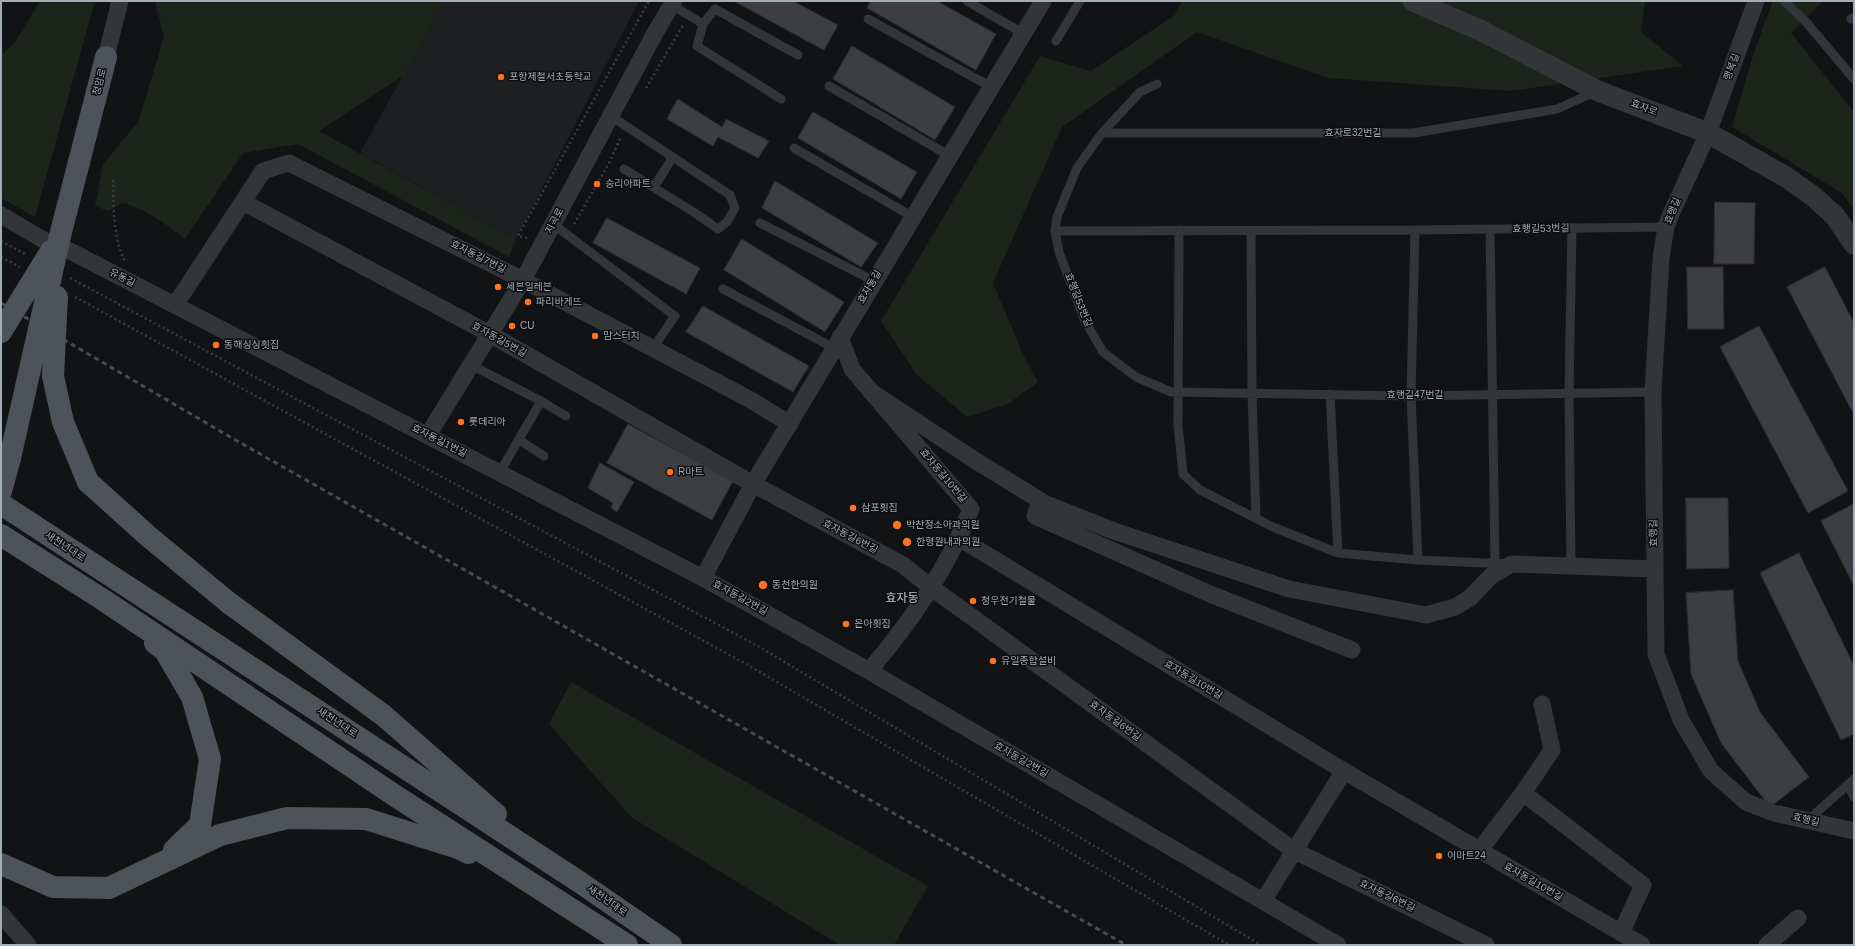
<!DOCTYPE html>
<html>
<head>
<meta charset="utf-8">
<style>
	body { margin:0 }
	#map { position:relative; width:1855px; height:946px; overflow:hidden; background:#121314; font-family:Helvetica,sans-serif }
	canvas { display:block }
	.frame { position:absolute; inset:0; border:2px solid #a2aeb6; pointer-events:none }
</style>
</head>
<body>
<div id="map">
<canvas width="1855" height="946"></canvas>
<div class="frame"></div>
</div>
<script>
const ctx = document.querySelector('canvas').getContext('2d');
ctx.lineJoin = 'round';
function fill(path, color) {
  ctx.fillStyle = color;
  ctx.fill(path, 'evenodd');
}
function stroke(path, color, width, dash) {
  ctx.strokeStyle = color;
  ctx.lineWidth = width;
  ctx.lineCap = dash ? 'butt' : 'round';
  ctx.setLineDash(dash || []);
  ctx.stroke(path);
}
function label(font, color, halo, rows, align = 'center') {
  ctx.font = font + ' Helvetica,"Noto Sans KR",sans-serif';
  ctx.lineWidth = 3;
  ctx.setLineDash([]);
  ctx.textBaseline = 'middle';
  ctx.strokeStyle = halo;
  ctx.fillStyle = color;
  for (const [text, x, y, turn = 0] of rows) {
    ctx.save();
    ctx.translate(x, y);
    ctx.rotate((+turn || 0) * Math.PI / 180);
    ctx.textAlign = isNaN(turn) ? turn : align;
    if (halo) ctx.strokeText(text, 0, 0);
    ctx.fillText(text, 0, 0);
    ctx.restore();
  }
}
fill(new Path2D(`
	M444,1h195l-123,238 -156,-86z`), '#1e1f21');
fill(new Path2D(`
	M40,1h55l-60,216 -34,-19v-143l14,-13z
	M155,1h290l-41,74 -85,56 197,108 -7,18 -211,-113 -55,9 -58,86c-16,-13 -42,-32 -63,-36l-14,8 -13,-5 8,-42 35,-42 26,-85z
	M1182,1h463l-4,31 42,34 -172,25 -183,-13 -131,-46 -135,95 -69,156 29,69 16,30 -30,22 -41,13 -50,-42 -36,-54 159,-265 51,15 84,-56z
	M1773,1h50l-32,32 63,79v98l-12,-17 -110,-66 23,-78z
	M571,682l357,204 -34,59h-54l-209,-128 -82,-93z`), '#1d241c');
const building = new Path2D(`
	M734,1h59l45,24 -14,25z
	M871,1h66l59,33 -20,36 -109,-62z
	M852,46l103,61 -20,33 -102,-61z
	M678,99l44,28 4,-8 43,22 -11,17 -40,-21 -5,9 -46,-27z
	M813,112l104,60 -16,27 -103,-61z
	M775,181l103,62 -17,24 -99,-59z
	M1715,202l40,1 -1,61h-40z
	M607,218l93,50 -14,26 -93,-51z
	M742,239l102,63 -19,30 -101,-62z
	M1687,267h36l1,62h-36z
	M1825,267l29,56v92l-67,-128z
	M703,306l106,60 -16,26 -107,-60z
	M1759,326l89,165 -40,22 -88,-166z
	M628,424l105,57 -21,39 -105,-57z
	M600,463l34,19 -17,30 -6,-4 2,-5 -25,-15z
	M1686,498h42l1,70 -42,1z
	M1854,504v82l-33,-65z
	M1799,553l55,113v68l-13,6 -81,-167z
	M1733,590l5,71 22,51 49,65 -39,30 -49,-64 -30,-69 -5,-81z`);
fill(building, '#3c3e42');
stroke(building, '#2c2d30', 1);
stroke(new Path2D(`
	M646,88l37,-63
	M113,180c1,26 -1,57 12,81
	M574,224l34,-59 13,-28
	M527,238l-9,-2 131,-235
	M1,241l26,14
	M1,257l19,10
	M70,278l686,367 505,300
	M75,297l671,367 483,281`), '#393d40', 2.5, [2, 3]);
stroke(new Path2D(`
	M967,1l57,33
	M1784,1l22,21 48,57
	M672,5l31,19 -6,22 84,53
	M868,19l123,68
	M1851,19l3,-2
	M703,24l12,-15 83,46
	M1056,41l24,-40
	M1157,84l-17,8 -38,41 -25,35 -20,49 -2,14 4,21 25,67 19,33 33,25 35,15 240,4 242,-4
	M829,86l121,70
	M611,116l119,79 5,13 -8,14 -9,7 -23,-16 -71,-44
	M1102,133h311l144,-24 40,-18
	M794,148l119,69
	M654,187l19,-30
	M760,223l114,58
	M553,224l122,92 -22,32
	M1490,229l5,334
	M1179,230l-1,196 5,48 17,16 73,37 65,26 80,7 89,4
	M1415,230l251,-3
	M1055,231l360,-1 -4,166 7,164
	M1251,231l1,162 4,125
	M723,289l111,59
	M471,365l70,36 -41,71
	M1330,394l8,159
	M541,401l25,15
	M519,440l25,16
	M1571,566l-2,-173 3,-165
	M1848,785l6,12
	M1808,820l46,-41`), '#333639', 9);
stroke(new Path2D(`
	M1756,1l-48,132 -37,81 -5,13 -5,31 -8,134 3,262 25,66 30,51 35,31 28,11 80,18
	M106,57l14,-56
	M243,202l247,132 263,150 150,81 29,23 361,262 193,95
	M1,215l46,27
	M70,251l633,327 166,93 469,274
	M175,305l88,-134 26,-8 234,117 226,119 41,25
	M840,337l12,32 119,140c-25,62 -59,111 -102,162
	M870,391l106,70 70,43 68,27 175,58 137,26 29,-8 15,-9 22,-23 20,-11 143,5
	M428,435l95,-155 132,-247 19,-32
	M1040,500l-5,16 175,78 142,56
	M959,538l385,233 298,174
	M703,578l50,-94 290,-483
	M1523,793l120,92 -22,48
	M1479,851l44,-58 29,-43 -10,-46
	M1263,901l81,-130
	M1,914l27,31
	M1767,945l31,-27`), '#333639', 17);
stroke(new Path2D(`
	M1413,1l67,29 118,61 110,42 78,44 27,19 22,20 19,28`), '#333639', 21);
stroke(new Path2D(`
	M79,162l27,-105
	M88,482l60,54 81,67 154,112 113,99
	M1,491l9,-33
	M1,504l580,379 90,62
	M1,535l101,64 295,198 230,148
	M155,643l10,8 27,46 18,62 -10,66 -26,25
	M1,864l52,23 56,1 111,-53 67,-17 79,1 92,29 10,5`), '#4e5359', 22);
stroke(new Path2D(`
	M1,303l231,135 894,507`), '#474c50', 3, [5, 4]);
stroke(new Path2D(`
	M57,297l-4,79 10,46 25,60
	M1,332l50,-81
	M10,458l50,-222 19,-74`), '#4e5359', 22);
for (const [x, y, r, color] of [
	[501,77,4,"#ff731f"],
	[597,184,4,"#ff731f"],
	[498,287,4,"#ff731f"],
	[528,302,4,"#ff731f"],
	[512,326,4,"#ff731f"],
	[595,336,4,"#ff731f"],
	[216,345,4,"#ff731f"],
	[461,422,4,"#ff731f"],
	[670,472,4,"#ff731f"],
	[853,508,4,"#ff731f"],
	[897,525,5,"#ff731f"],
	[907,542,5,"#ff731f"],
	[763,585,5,"#ff731f"],
	[973,601,4,"#ff731f"],
	[846,624,4,"#ff731f"],
	[993,661,4,"#ff731f"],
	[1439,856,4,"#ff731f"]
]) {
  const dot = new Path2D();
  dot.arc(x, y, r, 0, 2 * Math.PI);
  ctx.fillStyle = color;
  ctx.fill(dot);
  stroke(dot, '#0d0e0f', 1.5);
}
label('10px', '#a2aeb6', '#0d0e0f', [
	["행복길",1732,67,-70],
	["청암로",100,82,-76],
	["효자로",1644,108,21],
	["효자로32번길",1353,133],
	["효행길",1673,211,-68],
	["지곡로",555,221,-62],
	["효행길53번길",1541,229,-1],
	["효자동길7번길",478,257,27],
	["유동길",122,278,27],
	["효자동길",870,287,-59],
	["효행길53번길",1078,300,68],
	["효자동길5번길",499,340,29],
	["효행길47번길",1415,395],
	["효자동길1번길",439,441,27],
	["효자동길10번길",943,476,50],
	["효행길",1654,533,-91],
	["효자동길6번길",850,537,28],
	["새천년대로",65,547,33],
	["효자동길2번길",740,598,29],
	["효자동길10번길",1193,680,31],
	["효자동길6번길",1115,721,36],
	["새천년대로",337,723,33],
	["효자동길2번길",1021,760,30],
	["효행길",1806,820,13],
	["효자동길10번길",1533,882,30],
	["효자동길6번길",1387,896,26],
	["새천년대로",607,901,35]
]);
label('10px', '#a2aeb6', '#0d0e0f', [
	["포항제철서초등학교",509,77],
	["승리아파트",605,184],
	["세븐일레븐",506,287],
	["파리바게뜨",536,302],
	["CU",520,326],
	["맘스터치",603,336],
	["동해싱싱횟집",224,345],
	["롯데리아",469,422],
	["R마트",678,472],
	["삼포횟집",861,508],
	["박찬정소아과의원",906,525],
	["한형원내과의원",916,542],
	["동천한의원",772,585],
	["청우전기철물",981,601],
	["은아횟집",854,624],
	["유일종합설비",1001,661],
	["이마트24",1447,856]
], 'left');
label('12px', '#c3cbd2', '#0d0e0f', [
	["효자동",902,599]
]);
</script>
</body>
</html>
